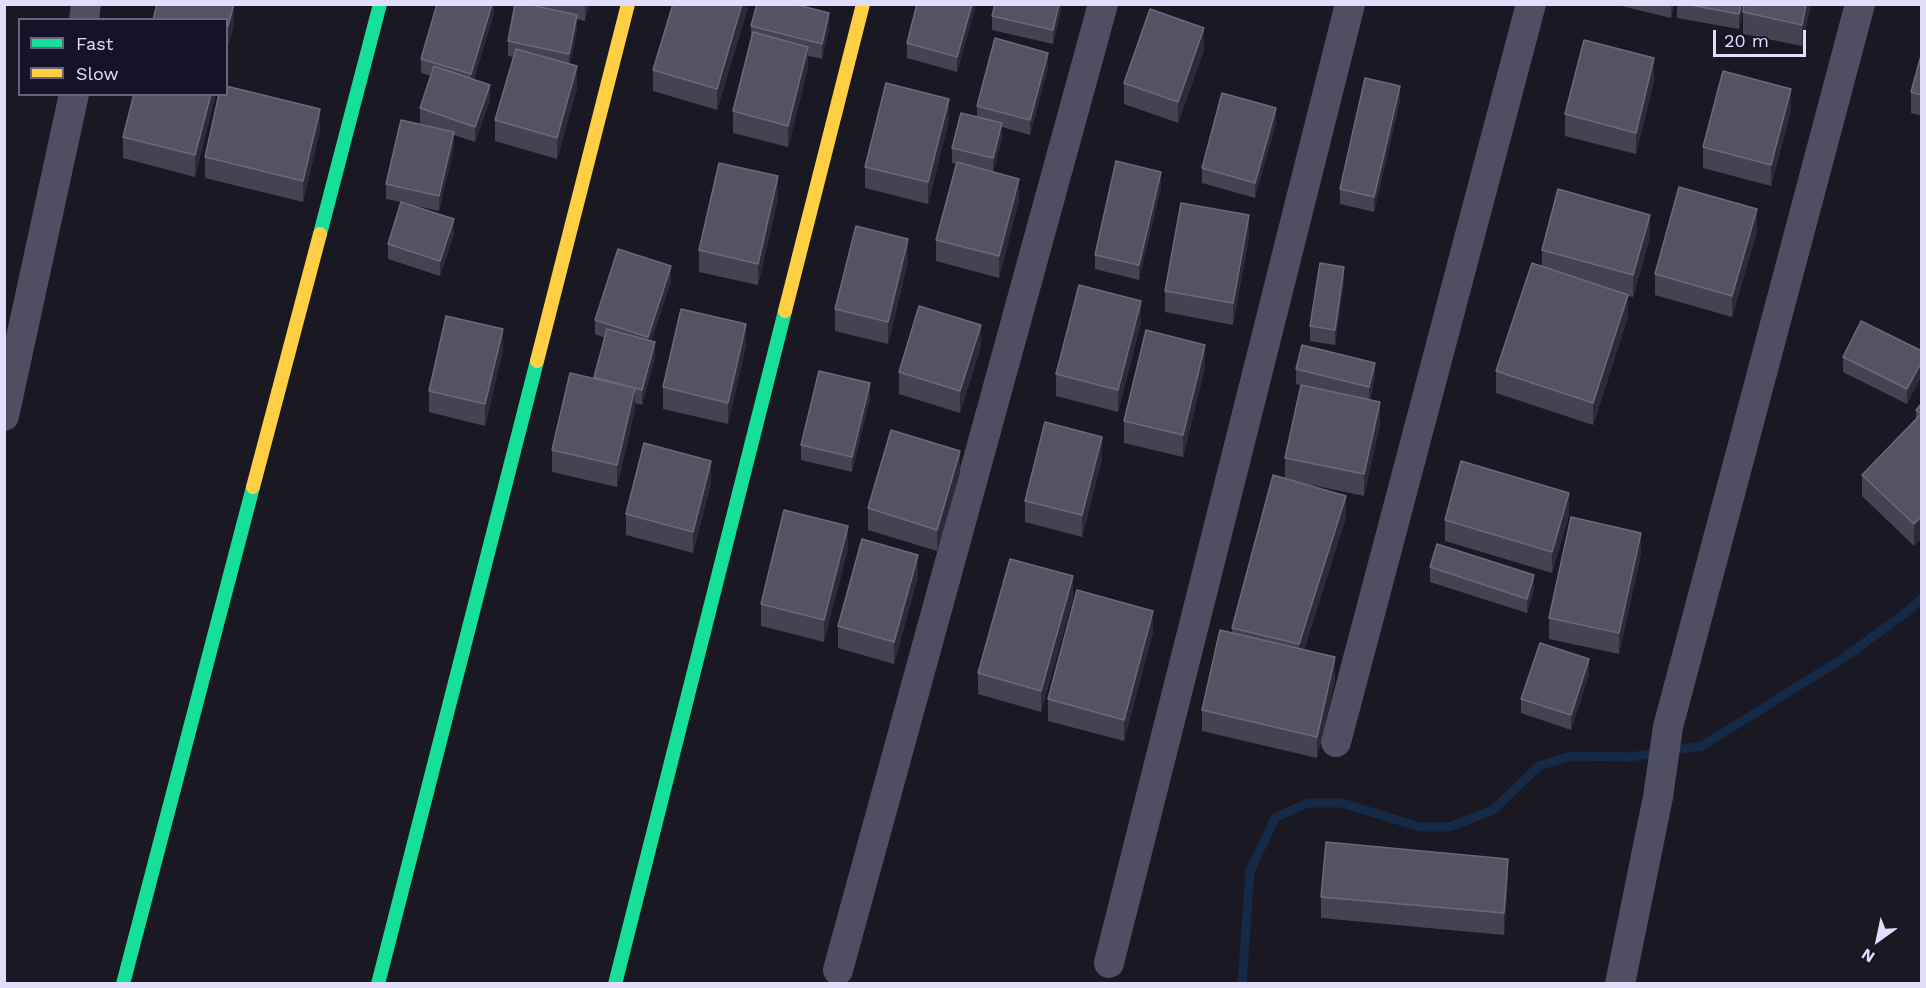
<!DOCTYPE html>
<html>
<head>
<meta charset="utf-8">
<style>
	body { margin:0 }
	#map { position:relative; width:1926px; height:988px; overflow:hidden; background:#1a1823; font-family:"Work Sans",sans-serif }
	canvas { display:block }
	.frame { position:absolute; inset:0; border:6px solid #e0defb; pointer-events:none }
	.legend { position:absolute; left:18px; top:18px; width:210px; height:78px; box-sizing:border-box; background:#161328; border:2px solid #67647c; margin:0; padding:8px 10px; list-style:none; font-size:18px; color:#e0defb }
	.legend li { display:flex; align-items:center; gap:12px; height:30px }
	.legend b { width:30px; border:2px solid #67647c }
	.north { position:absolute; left:1848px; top:910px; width:60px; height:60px; -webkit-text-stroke:4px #161328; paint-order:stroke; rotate:213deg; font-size:16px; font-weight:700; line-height:24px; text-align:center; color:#e0defb }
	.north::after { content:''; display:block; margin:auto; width:21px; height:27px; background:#e0defb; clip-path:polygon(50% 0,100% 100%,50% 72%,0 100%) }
	.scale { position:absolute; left:1713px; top:30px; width:93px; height:27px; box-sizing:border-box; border:3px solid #e0defb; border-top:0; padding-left:8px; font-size:18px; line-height:21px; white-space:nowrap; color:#e0defb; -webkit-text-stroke:4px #161328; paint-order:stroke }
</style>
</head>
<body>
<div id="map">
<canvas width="1926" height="988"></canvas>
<div class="frame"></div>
<ul class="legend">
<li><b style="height:8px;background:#16e098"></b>Fast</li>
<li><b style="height:8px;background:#ffcf43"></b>Slow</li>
</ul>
<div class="north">N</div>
<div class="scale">20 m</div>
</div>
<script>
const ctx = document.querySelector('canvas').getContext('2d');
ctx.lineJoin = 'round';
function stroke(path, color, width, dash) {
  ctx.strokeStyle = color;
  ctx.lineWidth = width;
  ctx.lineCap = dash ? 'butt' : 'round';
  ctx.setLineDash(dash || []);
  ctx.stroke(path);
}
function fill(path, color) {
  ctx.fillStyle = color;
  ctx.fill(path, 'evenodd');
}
stroke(new Path2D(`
	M1242,984l8,-113 25,-53 32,-15h35l78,24h29l44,-17 46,-44 32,-10 59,1 72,-11 143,-89 63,-46 14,-13`), '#152a46', 9);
stroke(new Path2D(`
	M84,20l2,-16
	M4,416l70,-322
	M1336,742l195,-738
	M1109,963l241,-959
	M838,970l265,-966
	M1620,984l38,-187 10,-70 192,-723`), '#4f4e62', 30);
stroke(new Path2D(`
	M320,234l60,-230
	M123,984l130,-497
	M378,984l159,-623
	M615,984l170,-673`), '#16e098', 14);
stroke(new Path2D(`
	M785,311l78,-307
	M537,361l91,-357
	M253,487l67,-253`), '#ffcf43', 14);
fill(new Path2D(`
	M494,4v9l-20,66 16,21 -15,42 -21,-7v12l-15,64 -31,-7 46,29 -14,43 -52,-17v-15l13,-42 -15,-3v-15l45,-57 -11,-4v-15l11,-32 -10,-3v-14z
	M528,4h61l-4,17 -8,-2v11l-7,34 7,24 -20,71 -62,-18v-21l19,-63 -6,-1v-15z
	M748,4v3l-31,103 -64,-19v-21z
	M976,4l-19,68 -50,-14v-15z
	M1061,4v6l-8,34 -61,-14v-14z
	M1613,4h61l-3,14z
	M1677,4h134l-9,42 -59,-12v-25l-4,20 -62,-11z
	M751,26l78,2 -7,31 -14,-3v12l-20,79 -55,-14v-22l18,-71z
	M1204,50l-26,73 -54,-19v-21z
	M1922,52v64l-11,-3v-21z
	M1048,67l-18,68 -28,-8v11l-9,34 26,28 -20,78 -63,-17v-21l20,-76 -4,-1v-15l25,-31v-11z
	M1654,80l-18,74 -71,-18v-22z
	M134,94h82l-21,83 -72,-19v-21z
	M1400,101l-26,111 -34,-8v-15z
	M1791,110l-20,76 -68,-18v-21z
	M949,120l-21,84 -63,-16v-21z
	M1276,122l-21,76 -53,-15v-15z
	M320,130l-17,72 -98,-24v-21z
	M1161,187l-22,93 -44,-11v-14z
	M778,198l-20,87 -59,-13v-22z
	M1757,231l-25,86 -77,-22v-21z
	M1249,237l-16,88 -68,-13v-21z
	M1650,237l-17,60 -5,-1v21l-35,108 -97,-32v-22l46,-105v-16z
	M908,261l-20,83 -53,-13v-22z
	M671,281l-20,60 4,16 -13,48 -7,-2v6l-18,78 -65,-15v-22l42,-72 11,-40 -10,-4v-14z
	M1344,282l-9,63 -25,-4v-15z
	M1141,322l-23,90 -62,-16v-22z
	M746,345l-18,79 -65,-15v-22z
	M981,346l-21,67 -61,-19v-22z
	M503,350l-18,76 -56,-14v-21z
	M1922,351l-15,53 -64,-32v-15z
	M1205,367l-22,90 -59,-14v-22z
	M1296,369l79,8 -5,23 10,23 -16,73 -62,-13 44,34 -42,133 31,29 -18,79 -115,-27v-21l30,-77v-5l53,-150v-20l17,-73 -6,-1z
	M870,398l-18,74 -51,-12v-15z
	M1922,403l-8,143 -52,-50v-21l54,-56v-9z
	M1102,458l-20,79 -57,-15v-21z
	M960,473l-23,78 -69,-21v-22z
	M711,483l-18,70 -67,-18v-21z
	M1569,515l-17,58 -107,-32v-21z
	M848,548l-24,94 -63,-16v-22z
	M1641,554l-22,100 -70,-15v-21z
	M1430,567l104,23 -7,23 -97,-31z
	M918,576l-24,88 -56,-16v-22z
	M1073,598l-32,114 -63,-18v-21z
	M1153,632l-29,109 -76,-20v-22z
	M1589,674l-18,56 -50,-17v-14z
	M1508,880l-4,55 -183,-17v-21z`), '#454351');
fill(new Path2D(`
	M234,4v22l-8,28v-21z
	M492,4h2v9l-23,76v-15z
	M585,4h4l-4,17z
	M742,4h6v3l-31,103v-21z
	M972,4h4l-19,68v-15z
	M1059,4h2v6l-8,34v-14z
	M1671,4h3l-3,14z
	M1741,4h3l-5,25v-15z
	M1806,4h5l-9,42v-21z
	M829,13v15l-7,31v-15z
	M577,15v15l-8,39v-15z
	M1204,28v22l-26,73v-21z
	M808,47v21l-20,79v-21z
	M1048,53v14l-18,68v-15z
	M1654,58v22l-18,74v-21z
	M577,66v22l-20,71v-21z
	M490,85v15l-15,42v-15z
	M1400,86v15l-26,111v-15z
	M1791,89v21l-20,76v-21z
	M211,94h5l-21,83v-22z
	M949,99v21l-21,84v-22z
	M1276,108v14l-21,76v-15z
	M320,109v21l-17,72v-21z
	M1002,123v15l-9,35v-15z
	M454,132v15l-15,64v-15z
	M1161,172v15l-22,93v-15z
	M778,176v22l-20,87v-21z
	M1019,179v21l-20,78v-22z
	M1757,209v22l-25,86v-21z
	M1249,215v22l-16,88v-22z
	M1650,215v22l-17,60v-22z
	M454,219v14l-14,43v-15z
	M908,239v22l-20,83v-22z
	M671,266v15l-23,70v-14z
	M1344,267v15l-9,63v-15z
	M1628,295v22l-35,108v-22z
	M1141,301v21l-23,90v-22z
	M746,324v21l-18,79v-21z
	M981,325v21l-21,67v-22z
	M503,329v21l-18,76v-22z
	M655,342v15l-13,48v-15z
	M1205,345v22l-22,90v-22z
	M1922,361v15l-15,28v-15z
	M1375,363v14l-6,24v-14z
	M870,383v15l-18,74v-15z
	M635,388v21l-18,78v-22z
	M1380,402v21l-16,73v-22z
	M1102,437v21l-20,79v-22z
	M960,451v22l-23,78v-21z
	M711,461v22l-18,70v-21z
	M1569,493v22l-17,58v-21z
	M1346,496v21l-47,149v-22z
	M1922,516v22l-8,8v-22z
	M848,526v22l-24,94v-22z
	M1641,533v21l-22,100v-21z
	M918,555v21l-24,88v-22z
	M1534,575v15l-7,23v-14z
	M1073,576v22l-32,114v-21z
	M1153,611v21l-29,109v-21z
	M1335,657v22l-18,79v-21z
	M1589,659v15l-18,56v-15z
	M1508,859v21l-4,55v-22z`), '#2d2b37');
const building = new Path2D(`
	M157,4h77l-8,29v-13h-73z
	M437,4h55l-21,70 -50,-15z
	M515,4h11l51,11 -8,39 -61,-13z
	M673,4h69l-25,85 -64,-19z
	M757,4h37l35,9 -7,31 -71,-18z
	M917,4h55l-15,53 -50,-14z
	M995,4h64l-6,26 -61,-14z
	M1685,4h56l-2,10z
	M1744,4h62l-4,21 -59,-13z
	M1150,9l54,19 -26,74 -54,-19z
	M753,32l55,15 -20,79 -55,-15z
	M995,38l53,15 -18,67 -53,-14z
	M1584,40l70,18 -18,75 -71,-19z
	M516,49l61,17 -20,72 -62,-18z
	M1922,52v43l-11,-3z
	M434,66l56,19 -15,42 -55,-19z
	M1723,71l68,18 -20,76 -68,-18z
	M1365,78l35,8 -26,111 -34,-8z
	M886,83l63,16 -21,83 -63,-15z
	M226,86l94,23 -17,72 -98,-24 14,-63h7z
	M1222,93l54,15 -21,75 -53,-15z
	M134,94h77l-16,61 -72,-18z
	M961,113l41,10 -9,35 -41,-10z
	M401,120l53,12 -15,64 -53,-12z
	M1116,161l45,11 -22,93 -44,-10z
	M957,162l62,17 -20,77 -63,-16z
	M719,163l59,13 -20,88 -59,-14z
	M1679,187l78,22 -25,87 -77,-22z
	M1558,189l92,26 -17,60 -91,-25z
	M401,202l53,17 -14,42 -52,-17z
	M1181,203l68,12 -16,88 -68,-12z
	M856,226l52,13 -20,83 -53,-13z
	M618,249l53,17 -23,71 -53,-17z
	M1320,263l24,4 -9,63 -25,-4z
	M1532,263l96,32 -35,108 -97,-32z
	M1079,285l62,16 -23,89 -62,-16z
	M919,306l62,19 -21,66 -61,-19z
	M681,309l65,15 -18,79 -65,-16z
	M446,316l57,13 -18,75 -56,-13z
	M1861,321l61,30v10l-15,28 -64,-32z
	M607,329l48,13 -13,48 -48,-13z
	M1146,330l59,15 -22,90 -59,-14z
	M1302,345l73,18 -6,24 -73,-18z
	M819,371l51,12 -18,74 -51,-12z
	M570,373l65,15 -18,77 -65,-15z
	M1301,385l79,17 -16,72 -79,-16z
	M1922,403v12l-6,-5z
	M1920,415l2,1v100l-8,8 -52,-49z
	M1045,422l57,15 -20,78 -57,-14z
	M891,430l69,21 -23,79 -69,-22z
	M644,443l67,18 -18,71 -67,-18z
	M1461,461l108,32 -17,59 -107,-32z
	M1273,475l73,21 -47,148 -67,-16z
	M784,510l64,16 -24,94 -63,-16z
	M1571,517l70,16 -22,100 -70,-15z
	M862,539l56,16 -24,87 -56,-16z
	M1437,544l97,31 -7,24 -97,-32z
	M1010,559l63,17 -32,115 -63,-18z
	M1077,590l76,21 -29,109 -76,-21z
	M1220,630l115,27 -18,80 -115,-27z
	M1540,643l49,16 -18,56 -50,-16z
	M1326,842l182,17 -4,54 -183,-16z`);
fill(building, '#555363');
stroke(building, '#6b697b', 1.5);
</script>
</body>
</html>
